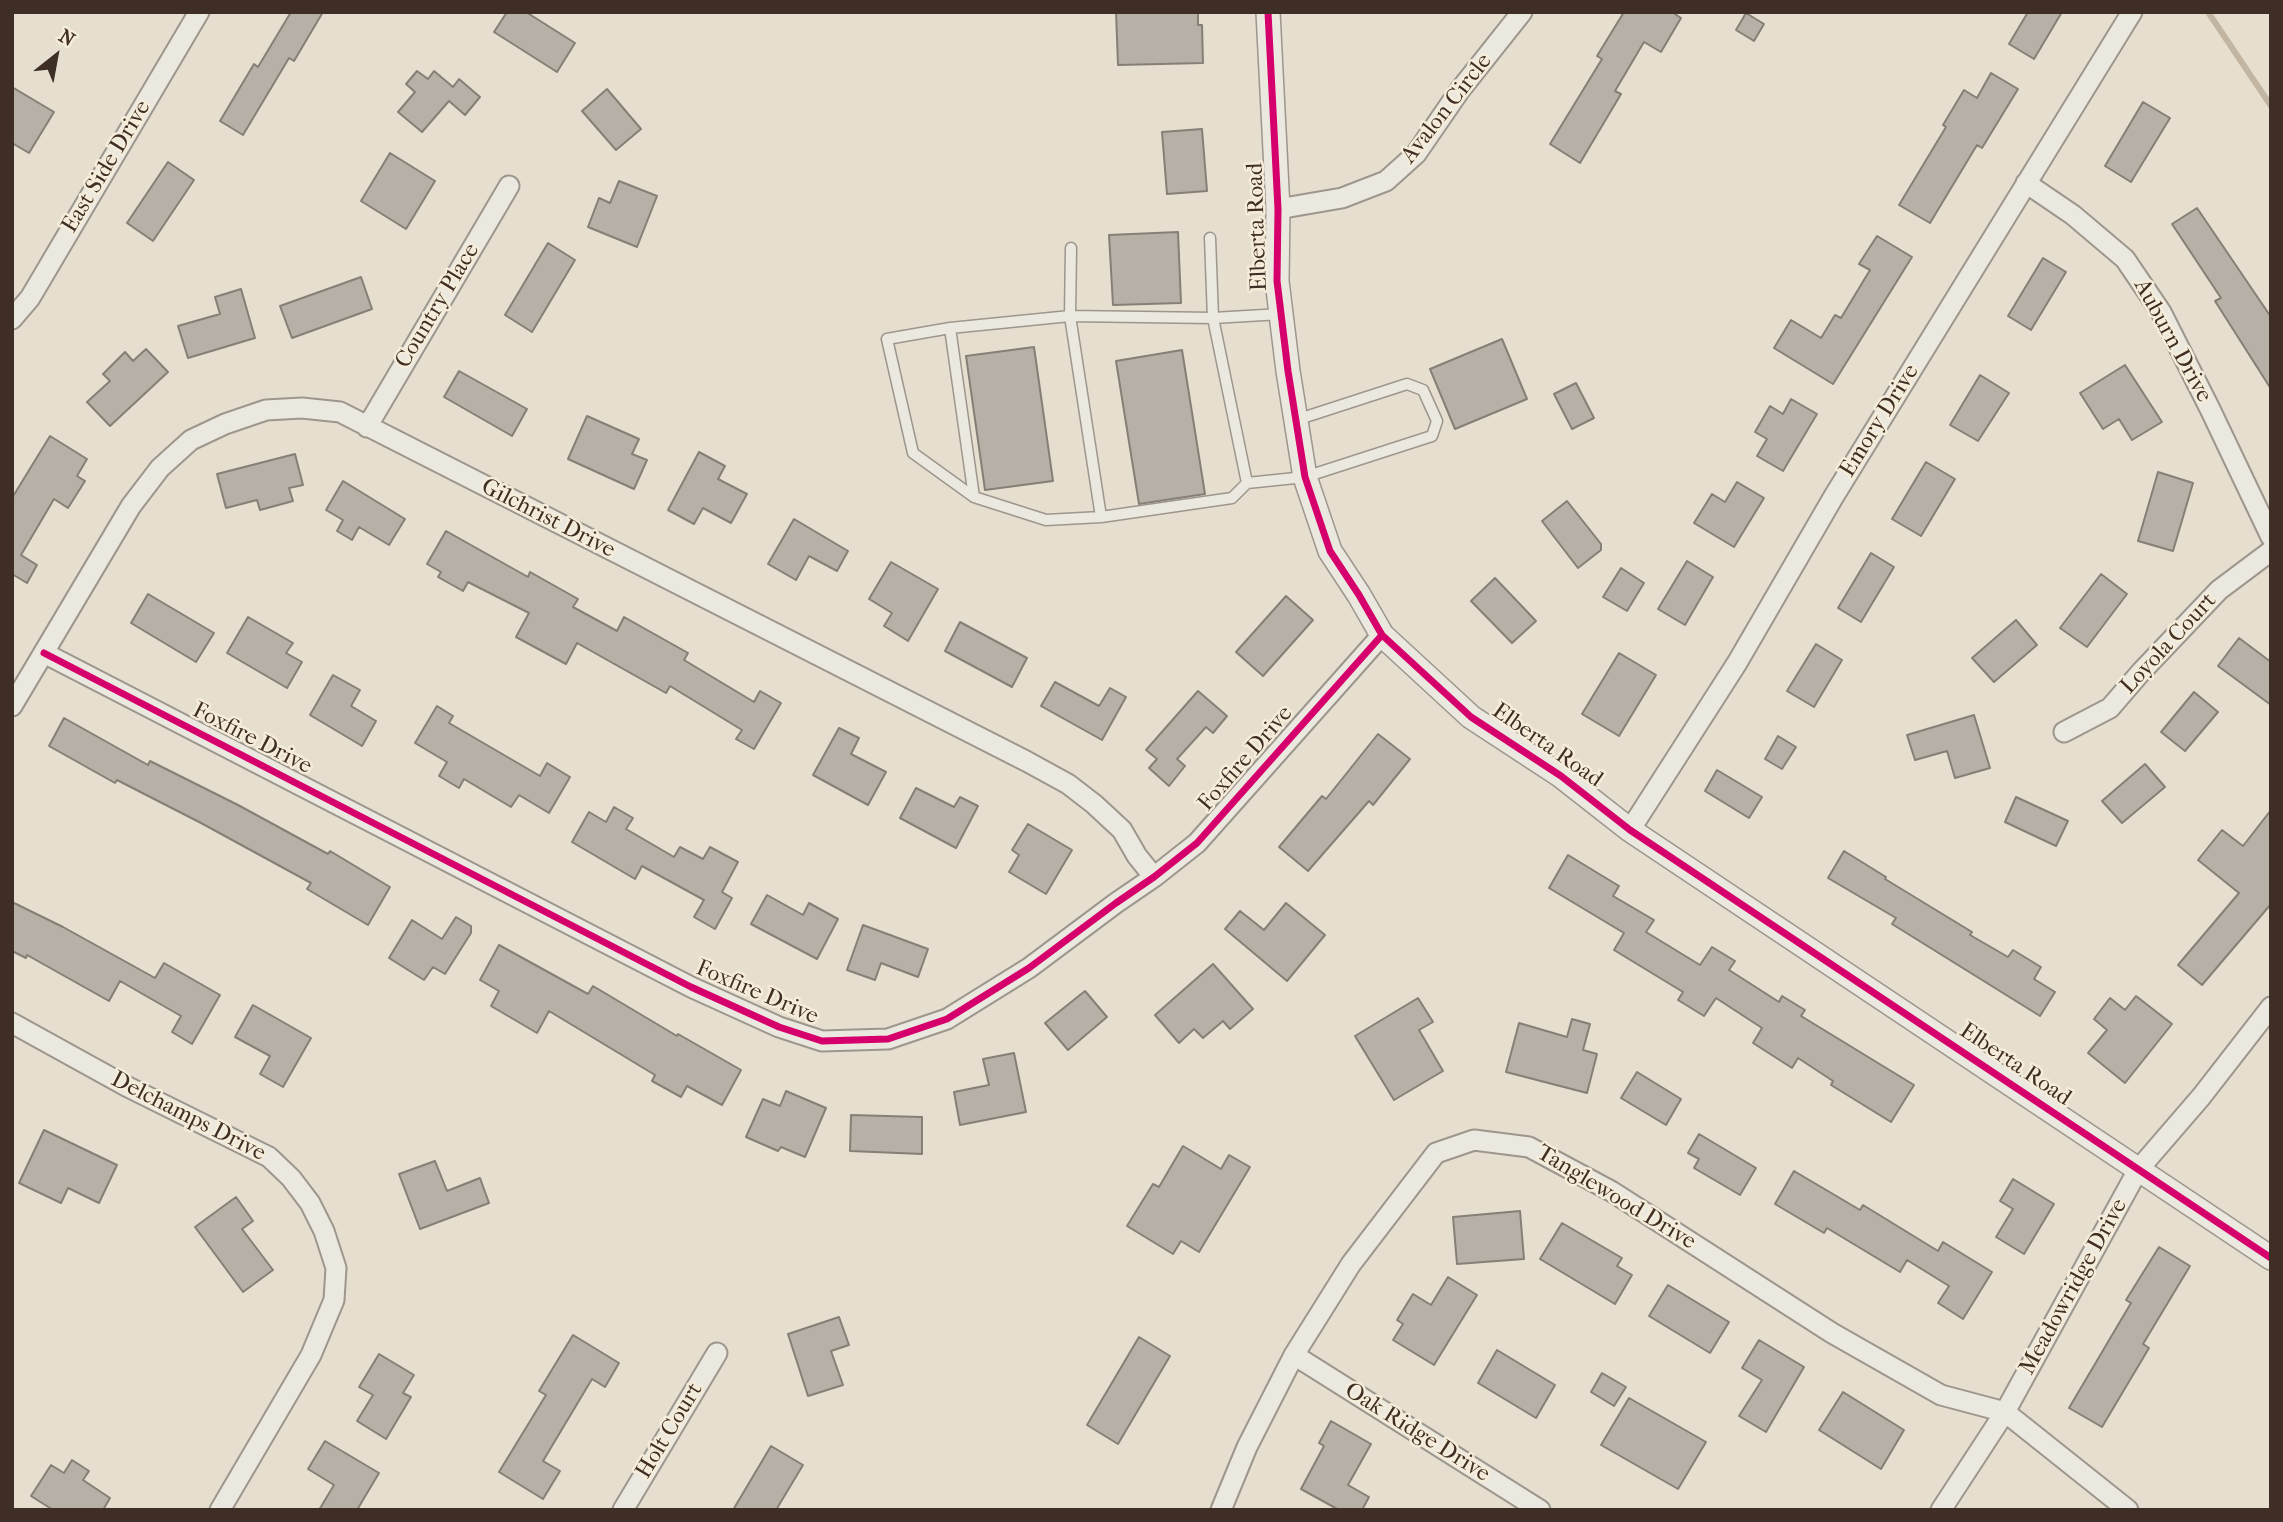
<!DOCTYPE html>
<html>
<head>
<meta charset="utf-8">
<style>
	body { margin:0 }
	#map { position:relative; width:2283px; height:1522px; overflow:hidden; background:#e6dfcf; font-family:"IM FELL French Canon",serif }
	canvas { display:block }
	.frame { position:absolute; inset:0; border:14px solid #3e2e25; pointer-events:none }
	.north { position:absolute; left:21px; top:21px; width:70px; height:70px; -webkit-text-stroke:5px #f5edda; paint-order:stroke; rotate:31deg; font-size:19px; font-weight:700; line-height:28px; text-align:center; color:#3e2e25 }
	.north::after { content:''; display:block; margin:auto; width:24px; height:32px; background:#3e2e25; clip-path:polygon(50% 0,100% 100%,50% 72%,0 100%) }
</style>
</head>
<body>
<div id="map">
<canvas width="2283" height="1522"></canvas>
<div class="frame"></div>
<div class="north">N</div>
</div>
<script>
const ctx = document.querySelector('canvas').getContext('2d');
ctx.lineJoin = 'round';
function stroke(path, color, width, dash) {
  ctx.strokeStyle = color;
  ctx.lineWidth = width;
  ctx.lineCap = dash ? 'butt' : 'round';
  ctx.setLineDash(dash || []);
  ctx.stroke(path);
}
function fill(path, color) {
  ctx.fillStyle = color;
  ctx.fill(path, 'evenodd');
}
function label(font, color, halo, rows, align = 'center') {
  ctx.font = font + ' "IM FELL French Canon",serif';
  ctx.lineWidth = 5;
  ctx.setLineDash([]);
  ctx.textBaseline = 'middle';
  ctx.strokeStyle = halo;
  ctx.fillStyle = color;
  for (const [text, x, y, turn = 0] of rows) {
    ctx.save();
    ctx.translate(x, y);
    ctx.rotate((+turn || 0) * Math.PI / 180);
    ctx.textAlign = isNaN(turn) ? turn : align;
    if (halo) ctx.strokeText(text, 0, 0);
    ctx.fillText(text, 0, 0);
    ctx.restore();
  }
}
stroke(new Path2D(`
	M2208,12l63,94`), '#c2b6a2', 6);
const building = new Path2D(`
	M291,12h32l-29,49 -5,-3 -46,77 -23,-14 34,-57 4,3z
	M507,12h19l49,31 -18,29 -63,-40z
	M1116,12h82v13h4l1,38 -85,2z
	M1624,12h48l9,6 -20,34 -17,-10 -29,49 6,3 -41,69 -30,-19 52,-85 -5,-3z
	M2028,12h34l-28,47 -25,-15z
	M1746,13l18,11 -10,17 -18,-11z
	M417,71l11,8 6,-8 19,16 6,-8 21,18 -15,18 -16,-14 -27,31 -24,-20 17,-20 -9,-8z
	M1991,73l27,16 -36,59 -5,-3 -47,78 -31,-18 47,-78 -3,-2 21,-35 13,8z
	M12,87l42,25 -25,41 -17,-10z
	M607,89l34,40 -25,21 -34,-39z
	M2143,102l27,16 -39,64 -26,-16z
	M1202,129l5,62 -40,3 -5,-62z
	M390,153l45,28 -29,48 -45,-28z
	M168,162l26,18 -41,61 -26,-18z
	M619,181l38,15 -20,51 -49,-20 11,-29 11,5z
	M2197,208l74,109v72l-56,-88 6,-3 -49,-74z
	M1178,232l3,71 -68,2 -4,-70z
	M1877,236l35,21 -79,127 -59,-36 17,-28 30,18 14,-23 6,3 29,-48 -11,-6z
	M548,243l27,17 -43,72 -27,-17z
	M2043,258l23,14 -35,58 -23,-14z
	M361,277l11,32 -80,29 -12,-32z
	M241,289l14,49 -67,20 -10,-32 42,-12 -5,-17z
	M1502,339l25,60 -72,30 -25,-60z
	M1034,347l19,134 -68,9 -19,-134z
	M146,349l22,23 -58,54 -23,-24 23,-21 -7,-7 22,-22 8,9z
	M1182,350l23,144 -66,10 -23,-143z
	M2125,365l37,57 -30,18 -13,-21 -16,10 -23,-36z
	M459,371l68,38 -15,27 -68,-39z
	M1980,375l29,18 -31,48 -28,-16z
	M1576,383l18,35 -22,11 -18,-35z
	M1791,399l26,15 -34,57 -26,-15 10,-17 -12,-7 15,-26 13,8z
	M587,416l52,23 -7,15 15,6 -13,29 -66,-30z
	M50,436l37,23 -10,17 8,5 -17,27 -14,-9 -33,56 16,10 -10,18 -15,-9v-76z
	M699,452l26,14 -7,13 29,15 -16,29 -28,-15 -9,16 -26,-14z
	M295,454l8,31 -14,3 4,13 -33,9 -3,-10 -31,8 -9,-34z
	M1926,462l29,17 -34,57 -29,-17z
	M2158,472l35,11 -20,68 -35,-10z
	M343,481l62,38 -16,26 -30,-18 -7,13 -15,-9 6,-11 -17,-10z
	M1737,482l27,16 -30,49 -40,-24 18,-29 13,8z
	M1567,501l34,43v6l-23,18 -36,-47z
	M794,519l54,32 -11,20 -28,-15 -13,24 -28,-16z
	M446,531l82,46 2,-5 48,27 -5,8 44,24 7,-14 64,36 -4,7 70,42 6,-11 21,12 -27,46 -18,-10 6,-9 -72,-44 -4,7 -89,-50 -11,21 -50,-27 13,-24 -61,-31 -5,9 -25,-14 3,-5 -14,-8z
	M1871,553l23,14 -33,55 -23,-14z
	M1687,561l26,16 -28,48 -27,-16z
	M891,562l47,27 -30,52 -24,-15 8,-13 -23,-14z
	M1621,568l23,15 -17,28 -24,-14z
	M2101,574l26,20 -40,53 -27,-19z
	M1495,578l41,43 -24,22 -41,-42z
	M148,594l66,39 -18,29 -65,-39z
	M1286,596l27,24 -50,56 -27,-24z
	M248,617l45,26 -7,10 16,9 -15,26 -60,-35z
	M2016,620l21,25 -43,37 -22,-24z
	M960,622l67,36 -15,29 -67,-36z
	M2239,638l32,24v43l-53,-39z
	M1816,644l26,16 -28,47 -27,-16z
	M1619,653l37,22 -37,61 -37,-22z
	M333,675l27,15 -9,16 25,15 -14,25 -52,-31z
	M1055,682l44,24 11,-18 16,9 -24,43 -61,-34z
	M1198,691l29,25 -14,17 -7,-6 -29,32 8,7 -16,20 -20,-18 8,-9 -11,-9z
	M2194,692l24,20 -33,39 -24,-19z
	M437,706l16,10 -4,7 91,53 7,-13 23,14 -21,36 -30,-18 -8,12 -47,-28 -5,9 -20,-12 8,-14 -32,-19z
	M1974,715l16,53 -35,10 -8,-27 -32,9 -8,-25z
	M64,718l84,47 2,-4 88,44 90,49 2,-3 60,36 -22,38 -61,-36 4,-6 -110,-60 -84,-43 -2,3 -66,-37z
	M839,728l20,10 -8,16 35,18 -18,33 -55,-30z
	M1378,734l32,25 -37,46 -4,-4 -61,70 -29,-24 43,-51 4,3z
	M1778,736l18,11 -14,22 -17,-10z
	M2145,764l20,23 -43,36 -20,-22z
	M1717,770l45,27 -13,21 -44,-27z
	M916,788l38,19 6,-10 18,9 -22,42 -56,-30z
	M2016,797l52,24 -12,25 -51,-24z
	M614,807l19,11 -7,11 48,28 6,-10 23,12 7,-12 28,15 -16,30 10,6 -17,31 -21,-12 10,-17 -62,-34 -7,13 -63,-37 17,-30 17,10z
	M2271,810v94l-69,81 -24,-20 61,-72 -41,-33 24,-30 21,16z
	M1028,824l44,26 -26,44 -37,-22 10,-17 -7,-5z
	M1844,851l42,26 -1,2 87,53 -2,3 38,22 5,-7 28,17 -7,12 21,13 -15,24 -148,-92 4,-6 -68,-40z
	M1568,855l51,31 -6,10 41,24 -8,12 54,33 12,-18 23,14 -6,9 50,32 3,-6 23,14 -4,6 113,69 -23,37 -60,-37 2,-4 -35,-23 -6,10 -39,-25 9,-15 -46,-30 -12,18 -26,-16 5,-8 -69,-42 10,-17 -75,-45z
	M767,895l36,20 6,-12 29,16 -21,40 -66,-35z
	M12,902l51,25 92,51 9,-15 56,32 -28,49 -20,-12 9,-16 -61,-35 -11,20 -82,-46 -1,3 -14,-7z
	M1286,903l39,32 -38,46 -62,-52 15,-18 24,19z
	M456,917l15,9v7l-26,41 -12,-7 -9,13 -35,-22 23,-38 30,19z
	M863,925l65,24 -10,28 -37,-14 -6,17 -28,-10z
	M499,945l89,49 5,-8 84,50 1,-2 63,36 -19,35 -35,-19 -6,11 -29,-16 3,-6 -106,-64 -12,22 -46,-27 8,-15 -19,-11z
	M1213,964l40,45 -23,20 -7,-8 -20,17 -9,-9 -15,14 -24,-28z
	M1085,991l22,26 -39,33 -23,-27z
	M2136,996l36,28 -47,59 -37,-30 19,-23 -13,-11 16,-21 15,12z
	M1418,998l15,24 -14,8 24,41 -49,29 -39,-64z
	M253,1005l58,33 -28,49 -23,-13 10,-18 -35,-19z
	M1572,1019l18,5 -7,26 14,4 -10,39 -81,-21 13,-49 48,14z
	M1014,1053l12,59 -66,13 -6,-33 35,-7 -6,-26z
	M1637,1072l44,27 -15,26 -45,-27z
	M786,1091l40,17 -21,49 -24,-10 -3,4 -32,-14 17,-38 17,7z
	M851,1115l71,2v37l-72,-3z
	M44,1130l73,35 -18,38 -31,-15 -7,15 -42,-20z
	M1699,1134l57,34 -16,27 -46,-27 5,-9 -11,-6z
	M1183,1146l38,23 8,-14 21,12 -51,85 -18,-11 -8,13 -46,-28 26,-42 6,3z
	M435,1161l12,30 33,-13 9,25 -69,26 -21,-55z
	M1794,1171l66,39 3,-5 75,46 5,-9 49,30 -29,47 -25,-16 11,-17 -42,-26 -7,12 -73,-44 -3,5 -49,-29z
	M2013,1179l41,25 -30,50 -28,-17 17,-28 -13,-8z
	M236,1197l17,24 -11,8 31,41 -30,22 -48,-65z
	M1520,1211l4,48 -67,5 -4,-47z
	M1562,1223l60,35 -5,8 15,9 -17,29 -75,-45z
	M2159,1247l31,19 -47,78 6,4 -47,79 -33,-19 62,-105 -5,-3z
	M1448,1277l29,18 -43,70 -41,-25 10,-16 -6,-4 16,-26 18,11z
	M1668,1285l61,37 -19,31 -61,-37z
	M839,1317l10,28 -18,6 12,34 -35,11 -20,-62z
	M573,1335l46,28 -14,24 -13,-8 -49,82 17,10 -17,28 -44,-27 47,-77 -7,-4z
	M1139,1337l31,19 -52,88 -31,-19z
	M1759,1340l45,27 -38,65 -27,-16 23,-36 -20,-12z
	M1497,1350l58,35 -19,33 -58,-35z
	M379,1354l35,21 -11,18 8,4 -25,42 -29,-18 16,-26 -14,-8z
	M1602,1373l24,14 -12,19 -23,-14z
	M1843,1392l61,38 -23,39 -62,-39z
	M1629,1398l77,44 -28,47 -77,-44z
	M1331,1421l40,23 -23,41 21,12 -7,13h-23l-38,-21 23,-43 -5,-3z
	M325,1441l54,32 -22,37h-38l15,-25 -26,-16z
	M771,1446l32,19 -27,45h-43z
	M72,1460l17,11 -6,9 27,18 -7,12h-50l-22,-14 20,-31 13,8z`);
fill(building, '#b6b0a6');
stroke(building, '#857f76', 2);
const service = new Path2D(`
	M1210,238l3,80 34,165 -15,15 -131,19 -31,-201 143,2 68,-4
	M1071,248l-1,68 -120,12 24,169 72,23 55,-3
	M950,328l-63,11 26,114 61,44
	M1247,483l58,-6 127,-41 5,-15 -14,-31 -16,-6 -111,36`);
const minor = new Path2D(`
	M2026,183l47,32 52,44 36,53 49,97 61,128
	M1278,209l64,-11 44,-17 30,-27 44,-64 62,-78
	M12,319l18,-21 169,-286
	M367,427l142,-241
	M44,653l647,334 88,40 43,14 66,-2 59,-20 82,-51 87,-65 38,-26 43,-34 185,-208
	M12,706l119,-200 29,-38 31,-28 34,-16 41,-14 36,-2 38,4 686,349 42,23 26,20 28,26 15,26 17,21
	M2064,732l46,-24 31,-36 78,-82 52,-39
	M1630,830l107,-167 97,-167 298,-484
	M12,1023l114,63 143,71 22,21 19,25 14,28 12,37 -2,32 -23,55 -91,155
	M1294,1355l246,155
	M623,1510l94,-157
	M1221,1510l26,-63 47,-92 57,-91 85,-111 38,-13 55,7 82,44 221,142 109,62 64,17 123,98
	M1941,1510l64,-98 133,-242 63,-73 70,-90`);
const tertiary = new Path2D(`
	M1268,12l10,197 -1,72 11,90 17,106 25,74 29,44 23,40 89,82 90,59 69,54 641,428`);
stroke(service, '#9d968c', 13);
stroke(minor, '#9d968c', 23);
stroke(tertiary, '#9d968c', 26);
stroke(service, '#ebe8e0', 10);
stroke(minor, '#ebe8e0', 19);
stroke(tertiary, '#ebe8e0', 23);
stroke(new Path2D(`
	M1268,12l10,197 -1,72 11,90 17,106 25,74 29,44 23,40 89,82 90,59 69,54 641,428
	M44,653l647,334 88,40 43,14 66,-2 59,-20 82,-51 87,-65 38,-26 43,-34 185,-208`), '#d6006c', 7);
label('23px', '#3e2e25', '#f5edda', [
	["Avalon Circle",1447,109,-52],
	["East Side Drive",107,167,-59],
	["Elberta Road",1258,227,-92],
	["Country Place",438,306,-59],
	["Auburn Drive",2172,341,61],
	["Emory Drive",1880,421,-58],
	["Gilchrist Drive",548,519,27],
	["Loyola Court",2169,644,-47],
	["Foxfire Drive",252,739,27],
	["Elberta Road",1547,746,35],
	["Foxfire Drive",1246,759,-49],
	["Foxfire Drive",757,993,23],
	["Elberta Road",2015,1065,34],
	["Delchamps Drive",188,1117,27],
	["Tanglewood Drive",1616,1198,31],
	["Meadowridge Drive",2074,1287,-61],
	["Holt Court",670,1431,-59],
	["Oak Ridge Drive",1417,1433,32]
]);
</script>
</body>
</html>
